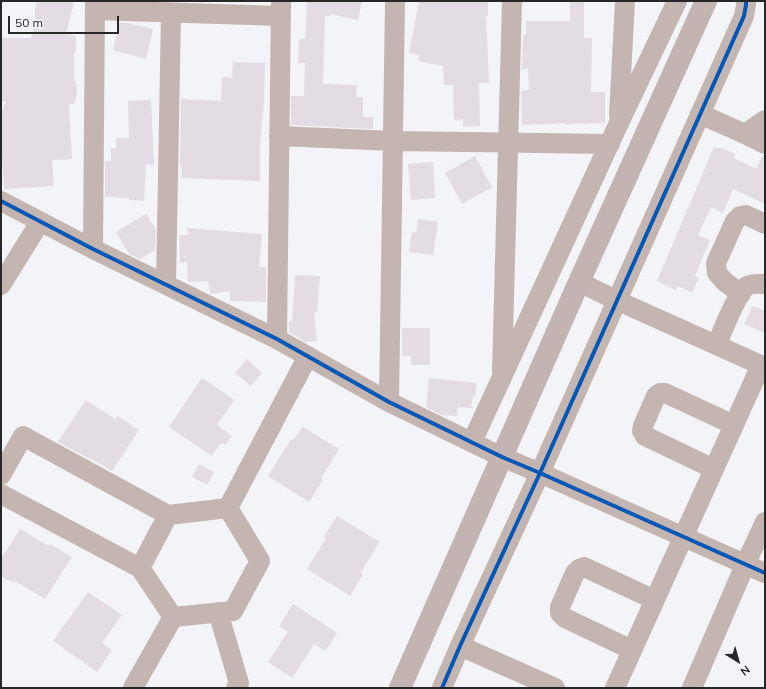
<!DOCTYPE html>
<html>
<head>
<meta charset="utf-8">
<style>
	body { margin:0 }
	#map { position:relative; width:766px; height:689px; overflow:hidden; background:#f3f4f8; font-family:Mulish,sans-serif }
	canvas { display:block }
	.frame { position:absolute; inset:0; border:2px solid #262729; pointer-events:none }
	.north { position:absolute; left:718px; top:641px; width:40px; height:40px; -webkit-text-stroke:3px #f2f3f9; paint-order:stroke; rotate:143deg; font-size:11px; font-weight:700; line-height:16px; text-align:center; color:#262729 }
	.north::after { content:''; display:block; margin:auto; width:14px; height:18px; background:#262729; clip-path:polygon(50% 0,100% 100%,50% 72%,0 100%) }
	.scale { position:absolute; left:8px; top:16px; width:111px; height:18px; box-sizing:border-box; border:2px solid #262729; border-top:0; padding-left:5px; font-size:12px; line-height:14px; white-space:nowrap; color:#262729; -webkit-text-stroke:3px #f2f3f9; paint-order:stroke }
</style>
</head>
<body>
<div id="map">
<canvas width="766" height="689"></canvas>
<div class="frame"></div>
<div class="north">N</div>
<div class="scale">50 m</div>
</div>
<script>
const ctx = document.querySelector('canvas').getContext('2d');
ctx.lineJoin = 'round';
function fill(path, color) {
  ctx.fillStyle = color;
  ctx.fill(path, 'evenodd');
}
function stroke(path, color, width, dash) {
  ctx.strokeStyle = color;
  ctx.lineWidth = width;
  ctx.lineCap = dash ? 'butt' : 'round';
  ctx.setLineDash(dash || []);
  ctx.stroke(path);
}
fill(new Path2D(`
	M37,1h36v6l-7,26 10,3v13l-2,6v26h2l1,13 -3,10h-5l3,55 -20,1 2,26 -50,3 -2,-32h-1v-43l5,-13h-5v-63h30l4,-16v-12z
	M307,1h55l-4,19 -28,-6v2h-5l-2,68 34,1 -1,12h7v20h10v12l-82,-4v-29h13l1,-33h-7l1,-24h6z
	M419,1h69v15h-2l3,67h-10l1,43 -17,1v-8l-9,1 -1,-35h-9l-1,-19 -25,-5 2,-6 -11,-2z
	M570,1h14v37h8l-1,54h14v31l-40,1v-1l-43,2 -1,-34 8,-1 -1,-21h-6l1,-34h3v-14h44z
	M120,22l7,1 26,6 -7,30 -33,-9z
	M233,62l32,1 -1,38 -4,45v35l-79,-3 1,-12h-2l1,-67 40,2 1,-24 10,1z
	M151,100l3,65 -8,-1 -2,37 -15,-1v-2l-24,-1v-36h6v-13h5v-10h13l-1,-37z
	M714,147l5,2 1,-2 15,7 -1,4 22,11 7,-14h2v49l-32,-15 -10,24 -12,-6 -13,28 12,5 -15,36 4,2 -7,15 -14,-7 -2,4 -16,-7 1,-1 -4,-1z
	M475,156l17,31 -30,17 -17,-31z
	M433,162l2,36 -24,2 -3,-36z
	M146,214l10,16 -1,20 -15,9 -11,-5 -13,-22z
	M418,219l20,3 -5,33 -24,-3 3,-20 4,1z
	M187,228l75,6 -3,33h7v35l-36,-1v-10l-19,3 -1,-1 -2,-12 -20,1 -1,-20 -7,1 -1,-28h9z
	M295,275l25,1 -3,36h-3l3,29 -12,1 -16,-10v-11h3z
	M753,306l12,5v22l-21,-9z
	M402,328h28v37h-19v-9h-9z
	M247,359l15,14 -11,13 -16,-13z
	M202,378l32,22 -17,25 15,11 -7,9 -4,-2 -9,13 -43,-29z
	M429,378l48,5 -2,13h-2l-2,12 -13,-1 -1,9 -16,-1 -15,-8z
	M86,400l29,19 3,-3 21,14 -27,41 -20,-12v1l-34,-18z
	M303,427l36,22 -18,29 2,2 -14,22 -41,-26 23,-37 2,1z
	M199,464l15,8 -7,13 -15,-8z
	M337,516l43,26 -19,30 2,2 -13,22 -43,-27 19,-31 -2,-2z
	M20,529l29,17 1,-2 22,13 -27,42 -30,-18 -1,2 -13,-7v-17z
	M88,592l34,23 -20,28 10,7 -15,22 -44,-31z
	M293,604l44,29 -12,18 -11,-7 -22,34 -24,-16 20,-30 -9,-6z`), '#e3dce2');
stroke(new Path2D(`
	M95,10l186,6
	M700,114l45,20 20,10
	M619,115l6,-114
	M745,134l20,-14
	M279,136l114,5 217,3
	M1,201l92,48 184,90 112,63 113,55 38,16 225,100
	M93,249l2,-248
	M579,282l37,18 149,67
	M166,284l5,-271
	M1,285l39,-63
	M741,294l-17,-13 -7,-8 -1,-10 19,-42 5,-5 6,-1 19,9
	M277,339l4,-338
	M717,344c5,-12 20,-51 30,-58 5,-3 12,-2 18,-2
	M502,371l10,-370
	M389,402l6,-401
	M472,442l146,-317 59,-124
	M714,469l-69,-33 -3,-5 1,-5 13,-30 4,-3h5l69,32
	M1,475l22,-39 145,79 60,-7 32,53 -27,50 -60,6 -33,-49 28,-53
	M1,494l139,74
	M228,508l80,-152
	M218,612l21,71 -3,5
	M460,646l95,42
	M632,650l-67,-32 -5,-5v-6l15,-34 4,-4 5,-2 71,33
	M133,688l40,-71
	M442,688l18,-42 80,-173 204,-457 2,-11v-4
	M615,688l146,-323
	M692,688l53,-123 20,-43`), '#c5b5b1', 20);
stroke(new Path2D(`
	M400,688l179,-406 127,-281`), '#c3b4b1', 22);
stroke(new Path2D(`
	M1,201l92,48 184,90 112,63 113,55 38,16 225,100
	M442,688l18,-42 80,-173 204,-457 2,-11v-4`), '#0057b8', 4);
</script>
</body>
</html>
